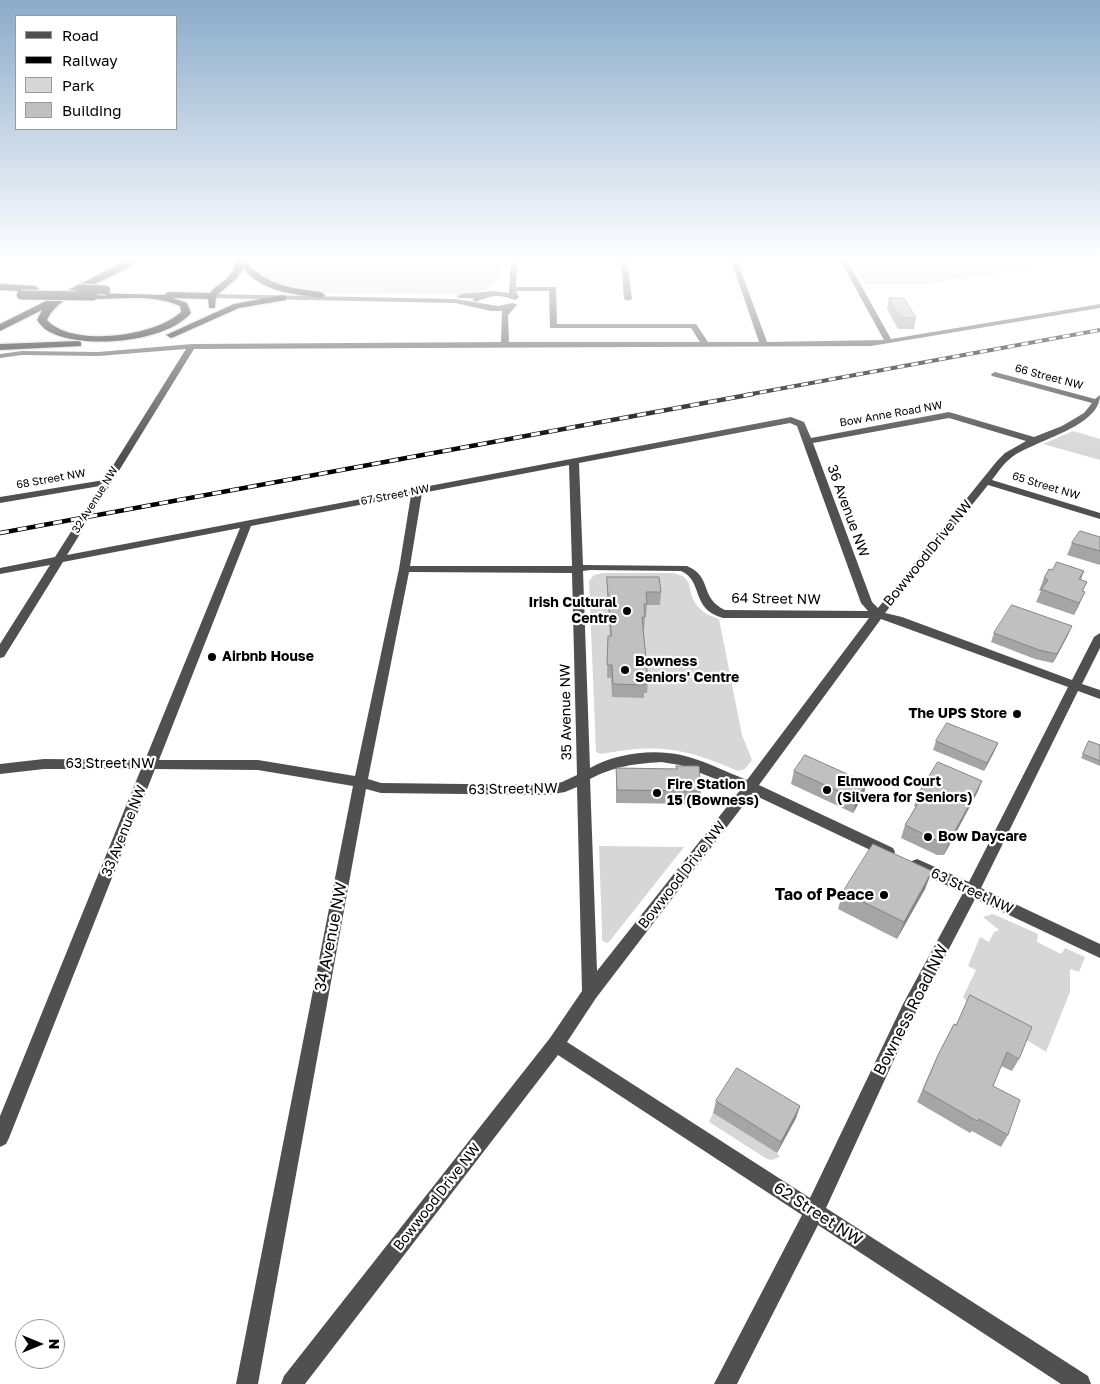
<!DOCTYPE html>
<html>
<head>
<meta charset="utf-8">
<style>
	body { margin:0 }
	#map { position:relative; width:1100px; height:1384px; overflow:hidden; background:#fff; font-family:"Golos Text",sans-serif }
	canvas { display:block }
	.legend { position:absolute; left:15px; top:15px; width:162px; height:115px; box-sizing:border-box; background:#fff; border:1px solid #999; margin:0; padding:6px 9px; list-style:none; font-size:15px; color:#000 }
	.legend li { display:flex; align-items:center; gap:10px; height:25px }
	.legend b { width:25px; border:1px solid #999 }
	.north { position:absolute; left:15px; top:1319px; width:50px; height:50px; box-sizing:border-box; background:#fff; border:1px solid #999; border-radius:50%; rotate:90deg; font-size:14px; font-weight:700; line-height:20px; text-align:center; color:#000 }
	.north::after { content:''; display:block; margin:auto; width:18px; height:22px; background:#000; clip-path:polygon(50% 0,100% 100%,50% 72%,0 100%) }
</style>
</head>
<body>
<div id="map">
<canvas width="1100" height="1384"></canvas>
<ul class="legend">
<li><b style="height:6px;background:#505050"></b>Road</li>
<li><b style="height:6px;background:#000"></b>Railway</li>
<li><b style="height:14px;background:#d7d7d7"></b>Park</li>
<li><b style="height:14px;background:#c0c0c0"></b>Building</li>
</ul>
<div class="north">N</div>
</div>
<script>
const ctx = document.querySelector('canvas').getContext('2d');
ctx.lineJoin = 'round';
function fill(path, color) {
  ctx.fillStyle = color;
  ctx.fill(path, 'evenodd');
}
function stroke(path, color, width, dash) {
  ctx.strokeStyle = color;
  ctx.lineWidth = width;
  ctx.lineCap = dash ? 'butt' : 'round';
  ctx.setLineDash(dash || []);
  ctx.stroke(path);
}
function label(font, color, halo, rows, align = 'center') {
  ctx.font = font + ' "Golos Text",sans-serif';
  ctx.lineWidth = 4.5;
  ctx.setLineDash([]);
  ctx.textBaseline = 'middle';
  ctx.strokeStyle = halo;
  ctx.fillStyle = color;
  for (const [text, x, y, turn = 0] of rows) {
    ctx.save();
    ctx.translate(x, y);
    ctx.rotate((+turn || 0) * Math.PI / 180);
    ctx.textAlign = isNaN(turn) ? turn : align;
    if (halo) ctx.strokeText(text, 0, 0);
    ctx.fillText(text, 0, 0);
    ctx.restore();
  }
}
fill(new Path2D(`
	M252,260l249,2 -5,22 -14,7 -22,3 -128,-1 -32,-4 -34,-11z
	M851,260h179l3,4 -1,7 -27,1 -83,12h-57z
	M1073,431l27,8v21l-57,-16z
	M603,573h70l10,3 6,7c2,20 11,30 30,36l23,116 10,25 -7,9 -7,2c-53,-23 -79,-28 -137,-17l-5,-2 -7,-171 5,-6z
	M599,846l85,1 -75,95 -3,1 -4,-3v-10z
	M993,914l45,20 -1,8 24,12 4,-6 20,9 -6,15 -9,-3v23l-24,60 -77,-48 -6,-7 13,-27 -8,-4 12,-29 9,5 5,-10 5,-2 -16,-13z
	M713,1113l64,40 3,4 -8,3 -5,-1 -58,-37z`), '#d7d7d7');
const highway = new Path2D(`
	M128,260h11c-23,20 -80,31 -92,60 25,28 109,16 134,-8l-1,-6c-26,-12 -59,-7 -87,-7l-4,-3 4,-3 71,2 4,-3 42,1c9,-11 26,-16 25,-33h10c21,26 46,28 76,32l4,3 -4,3c-28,-4 -59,-6 -78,-30l-6,10 -21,18 -1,12h-6l-1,-9 -35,-1 14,5 4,10c-25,30 -110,37 -143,18 -4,-2 -8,-7 -11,-11l5,-10 -42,21v-7z
	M0,284l35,2 4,3 -4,3 -35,-2z
	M283,295l3,1v4l-47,8 -65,29 -3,1 -5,-3 68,-31z
	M78,341l3,1v4l-81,4v-6z`);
stroke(highway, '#dbdbdb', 3);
fill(new Path2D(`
	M511,260h6l-1,27h40l1,37h139l12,18h51l-28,-82h6l30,82 117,-2 -44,-80h7l44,79 209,-35v4l-229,38 -677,3 -127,206 724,-138 13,5 7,16 138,-26 85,25 28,-11 22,-13 8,-10 -100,-27 -1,-2 4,-2 100,27 5,-4c0,32 -65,45 -88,62 -8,6 -14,15 -20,23l108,33v6l-112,-34 -103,128 17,4 170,63 22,-43 6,-4v15l-18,36 18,6v9l-22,-8 -97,197 119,56v14l-125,-59 -60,115 -89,194 262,168 3,8h-30l-243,-159 -81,159h-23l88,-169 -244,-160 -253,329h-24l3,-8 266,-338 32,-47 -5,-204 -12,5 -18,3 -166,-2 -15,-4 -108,595h-22l117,-598 -95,-16 -103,-1 -146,369 -3,6 -6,3v-31l141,-347h-97l-44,5v-10l44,-5 101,1 95,-232 -177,34 -59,95 -4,1v-14l50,-79 -50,9v-6l55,-11 45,-71 -100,17v-6l104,-17 82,-131 -88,7 -76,-1 -22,3v-4l22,-3 76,1 94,-8 309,-2 1,-31h-11l-36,-8 -246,-5 -1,-2 4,-2 243,5 43,7 15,-3 4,2 -9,10 1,27h191l-9,-14h-141l-1,-37h-33l3,7 -4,2c-19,-6 -21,-5 -39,2l-4,-2 3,-2h-17l-1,-2 4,-2 34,-3 14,2zM949,418l77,23 -21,12 -8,8 -119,147 -6,-6 -59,-159zM790,423l7,3 64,177 7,8 -143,-1c-26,-12 -12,-33 -38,-44l-104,-1 -4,-102zM569,465l3,101h-162l12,-73zM411,495l-12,74 -44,207 -97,-16h-99l92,-234zM590,570l91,1c23,10 9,38 42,47h146l-122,162c-21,-8 -43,-20 -66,-25 -29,-6 -64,-2 -91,13l-7,-197zM409,572l163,1 5,202 -15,7 -15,3 -166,-2 -13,-4zM881,619l187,68 -99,195 -52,-23 -5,2 -2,4 2,4 51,24 -60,111 -93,194 -243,-156 29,-44 156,-204 131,62 5,2 5,-2 2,-4 -2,-4 -134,-63zM661,762l19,3 61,24 -144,182 -7,-192c25,-13 43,-15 71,-17z
	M621,260h6l5,39 -4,2 -4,-2z`), '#505050');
fill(highway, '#000');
const railFar1 = new Path2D(`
	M746,395l354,-65`);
const rail = new Path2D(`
	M0,533l753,-139`);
stroke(railFar1, '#000', 4);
stroke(rail, '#000', 4.5);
stroke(railFar1, '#fff', 2.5, [7]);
stroke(rail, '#fff', 3, [9]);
const highwayBridge = new Path2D(`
	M80,289l26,1
	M21,295l72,1`);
stroke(highwayBridge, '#dbdbdb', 11, []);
stroke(highwayBridge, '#000', 9);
fill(new Path2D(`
	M889,298l27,20 -2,11h-16l-11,-20z
	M1100,537v28l-33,-10 5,-12z
	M1052,570l32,1 -3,9 6,2 -4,9 -4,14 -5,10 -38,-13 5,-11h-2l5,-13z
	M607,577l54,15 -1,13h-13l-1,12h-1l-1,13h-1l5,50 -1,13h-3v5l-32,-1 -1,-19h-4l1,-42h2l-3,-46z
	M994,633l74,2 -15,28 -18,-4 -44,-17z
	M936,741l62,2 -4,9 -10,19 -51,-21z
	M1089,741l11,4v21l-19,-8z
	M676,766l25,25 -1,13 -84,-1v-35l60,1z
	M794,771l73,12 -4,13 -10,17 -62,-29z
	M982,781l-5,12 -33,62h-7l-36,-17 4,-13 11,-18 -2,-1 5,-13z
	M932,871l-7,18 -28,50 -59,-30 5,-17z
	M954,1024l65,35 -7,12 -11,-5 -8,20 15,49 -7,12 -29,-16 -2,2 -53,-31 15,-34z
	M716,1101l84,5 -4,12 -19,35 -64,-40z`), '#a5a5a5');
fill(new Path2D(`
	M1085,592l-6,13 -5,10 5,-12z
	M1072,626l-4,9 -15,28 4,-9z
	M998,743l-4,9 -10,19 3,-8z
	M982,781l-5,12 -33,62 5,-13z
	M867,783l-4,13 -10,17 3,-14z
	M932,871l-7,18 -28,50 7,-17z
	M800,1106l-4,12 -19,35 4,-11z`), '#868686');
const building = new Path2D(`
	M889,298h15l12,20h-15z
	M1080,531l20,6v14l-28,-8z
	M1057,562l27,9 -5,8 8,3 -5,9 3,1 -6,11 -38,-14 7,-9 -4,-2 5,-9 3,1z
	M607,577h52l2,15h-15l1,12h-3l1,13h-3l6,63h-4l1,5 -32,-1 -1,-19h-5l1,-29h3z
	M1012,605l60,21 -15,28 -18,-4 -45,-17z
	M947,723l51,20 -11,20 -51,-22z
	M1089,741l11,4v16l-17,-7z
	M805,755l62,28 -11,16 -62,-28z
	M938,762l44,19 -33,61 -7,1 -37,-18 18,-30 -4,-2z
	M676,766h23l2,25 -84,-1 -1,-22 61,1z
	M873,844l59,27 -28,51 -61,-30z
	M970,995l62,32 -13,32 -12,-7 -14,34 27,14 -12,35 -29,-16 -2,2 -54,-31 15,-35 16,-31 2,1z
	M737,1068l63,38 -19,36 -65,-41z`);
fill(building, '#c0c0c0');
stroke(building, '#868686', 1);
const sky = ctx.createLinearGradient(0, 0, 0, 454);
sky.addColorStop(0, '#8aabca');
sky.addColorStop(0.57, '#fff');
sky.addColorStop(1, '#ffffff00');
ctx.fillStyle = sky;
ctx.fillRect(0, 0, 1100, 454);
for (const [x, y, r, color] of [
	[627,611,5,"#000"],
	[212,657,5,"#000"],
	[625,670,5,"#000"],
	[1017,714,5,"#000"],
	[827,790,5,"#000"],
	[657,793,5,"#000"],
	[928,837,5,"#000"],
	[884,895,5,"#000"]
]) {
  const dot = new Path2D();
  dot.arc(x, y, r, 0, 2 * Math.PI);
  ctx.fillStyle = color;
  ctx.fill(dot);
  stroke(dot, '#fff', 2);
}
label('11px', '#000', '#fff', [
	["66 Street NW",1049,377,15],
	["Bow Anne Road NW",891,414,-10],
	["68 Street NW",51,479,-10],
	["65 Street NW",1046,486,17],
	["67 Street NW",395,495,-11],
	["32 Avenue NW",95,500,-58]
]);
label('14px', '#000', '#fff', [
	["36 Avenue NW",848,511,70],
	["Bowwood Drive NW",928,553,-51],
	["64 Street NW",776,599,1],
	["35 Avenue NW",566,712,-91],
	["63 Street NW",110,764],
	["63 Street NW",513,789,-1],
	["33 Avenue NW",124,831,-68],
	["Bowwood Drive NW",682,875,-52],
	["63 Street NW",972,891,25],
	["Bowwood Drive NW",437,1197,-52]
]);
label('bold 14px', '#000', '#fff', [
	["Irish Cultural",617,603,"right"],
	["Centre",617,619,"right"],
	["Airbnb House",222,657],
	["Bowness",635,662],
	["Seniors' Centre",635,678],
	["The UPS Store",1007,714,"right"],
	["Elmwood Court",837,782],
	["(Silvera for Seniors)",837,798],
	["Fire Station",667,785],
	["15 (Bowness)",667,801],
	["Bow Daycare",938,837]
], 'left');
label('bold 16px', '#000', '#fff', [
	["Tao of Peace",874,895]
], 'right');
label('16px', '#000', '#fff', [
	["34 Avenue NW",331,937,-79],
	["Bowness Road NW",911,1010,-63],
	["62 Street NW",818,1214,33]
]);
</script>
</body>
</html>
